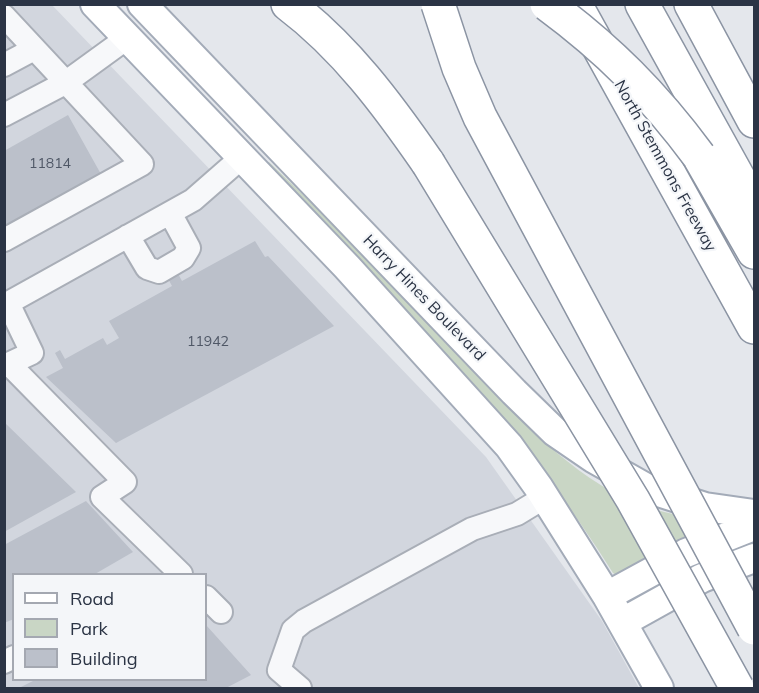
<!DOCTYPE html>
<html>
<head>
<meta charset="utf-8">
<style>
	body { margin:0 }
	#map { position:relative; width:759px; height:693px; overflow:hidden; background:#e4e7ec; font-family:Mulish,sans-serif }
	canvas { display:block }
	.frame { position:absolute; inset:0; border:6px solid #2b3445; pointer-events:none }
	.legend { position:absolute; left:12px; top:573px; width:195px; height:108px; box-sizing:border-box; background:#f4f6f9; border:2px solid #a4a8b1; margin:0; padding:8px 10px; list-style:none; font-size:18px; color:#2b3445 }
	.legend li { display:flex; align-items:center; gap:12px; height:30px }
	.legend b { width:30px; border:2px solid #a4a8b1 }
</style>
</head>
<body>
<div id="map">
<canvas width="759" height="693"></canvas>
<div class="frame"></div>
<ul class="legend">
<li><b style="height:8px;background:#fff"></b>Road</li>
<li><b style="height:16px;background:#c9d6c5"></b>Park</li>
<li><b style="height:16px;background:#bbc0ca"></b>Building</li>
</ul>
</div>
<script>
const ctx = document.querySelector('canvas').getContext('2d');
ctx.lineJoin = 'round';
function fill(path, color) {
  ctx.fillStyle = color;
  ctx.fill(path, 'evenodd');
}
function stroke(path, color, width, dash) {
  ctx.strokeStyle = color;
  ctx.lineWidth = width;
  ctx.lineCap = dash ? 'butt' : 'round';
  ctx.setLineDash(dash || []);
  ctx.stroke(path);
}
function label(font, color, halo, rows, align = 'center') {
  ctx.font = font + ' Mulish,sans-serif';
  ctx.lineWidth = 4.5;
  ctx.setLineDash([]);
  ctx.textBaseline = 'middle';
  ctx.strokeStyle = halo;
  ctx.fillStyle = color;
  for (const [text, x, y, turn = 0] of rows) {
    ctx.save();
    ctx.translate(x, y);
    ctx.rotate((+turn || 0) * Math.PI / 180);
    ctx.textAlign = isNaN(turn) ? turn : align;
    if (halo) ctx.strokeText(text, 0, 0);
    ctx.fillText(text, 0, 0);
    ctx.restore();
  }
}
fill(new Path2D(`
	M4,5h48l434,452 116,164 37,67h-634zM14,574h192v106h-192z`), '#d2d6de');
fill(new Path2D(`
	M269,162c66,62 128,129 191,194 48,51 101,111 164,142 30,14 61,19 93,23l-1,7 -98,48 -5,-3c-42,-67 -89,-129 -140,-189l-209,-218z`), '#c9d6c5');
fill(new Path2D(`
	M68,115l34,61 -98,53v-78z
	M255,241l10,16 3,-1 66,70 -218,117 -70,-66 17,-9 -8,-15 5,-3 5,9 38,-21 4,7 12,-7 -10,-17 63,-35 -7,-13 10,-5 7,13z
	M4,422l72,70 -72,40z
	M86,501l47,51 -38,22h-81v45l-10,4v-78z
	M206,625l45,50 -25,13h-207l16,-8h171z`), '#bbc0ca');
const minor = new Path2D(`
	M4,16l138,148 -138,76
	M4,65l30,-16
	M4,115l61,-32 62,-45
	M128,236l19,32 12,4 24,-14 6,-10 -19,-35
	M9,364l116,118 -23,15 79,77
	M4,366l28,-13 -24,-50 185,-103 48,-42
	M206,597l15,15
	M4,662l10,-5
	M300,688l-21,-18 14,-40 11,-9 168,-92 45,-15 28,-17`);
const major = new Path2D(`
	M95,4l252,263 162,179 30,42 68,108 52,92
	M142,4l372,388 41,40 38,26 53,30 59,19 49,7
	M607,596l79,-43 68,-27
	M623,622l79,-44 52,-20`);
const highway = new Path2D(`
	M288,4c57,43 100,101 140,159
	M575,4l179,323
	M642,4l112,202
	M691,4l63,117
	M699,156l55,96`);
stroke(minor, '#a9aeb7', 26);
stroke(major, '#a3abb8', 32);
stroke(highway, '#8b94a3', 36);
stroke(minor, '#f7f8fa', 22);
stroke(major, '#fff', 28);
stroke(highway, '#fff', 33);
const highwayBridge = new Path2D(`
	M438,4l21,64 21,49 274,511
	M547,4c61,45 107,91 152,152
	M428,163l205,337 104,188`);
stroke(highwayBridge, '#8b94a3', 36, []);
stroke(highwayBridge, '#fff', 33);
label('14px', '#4f5766', null, [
	["11814",50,164],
	["11942",208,342]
]);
label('16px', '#2b3445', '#f4f6f9', [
	["North Stemmons Freeway",665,166,61],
	["Harry Hines Boulevard",424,298,46]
]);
</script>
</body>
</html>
